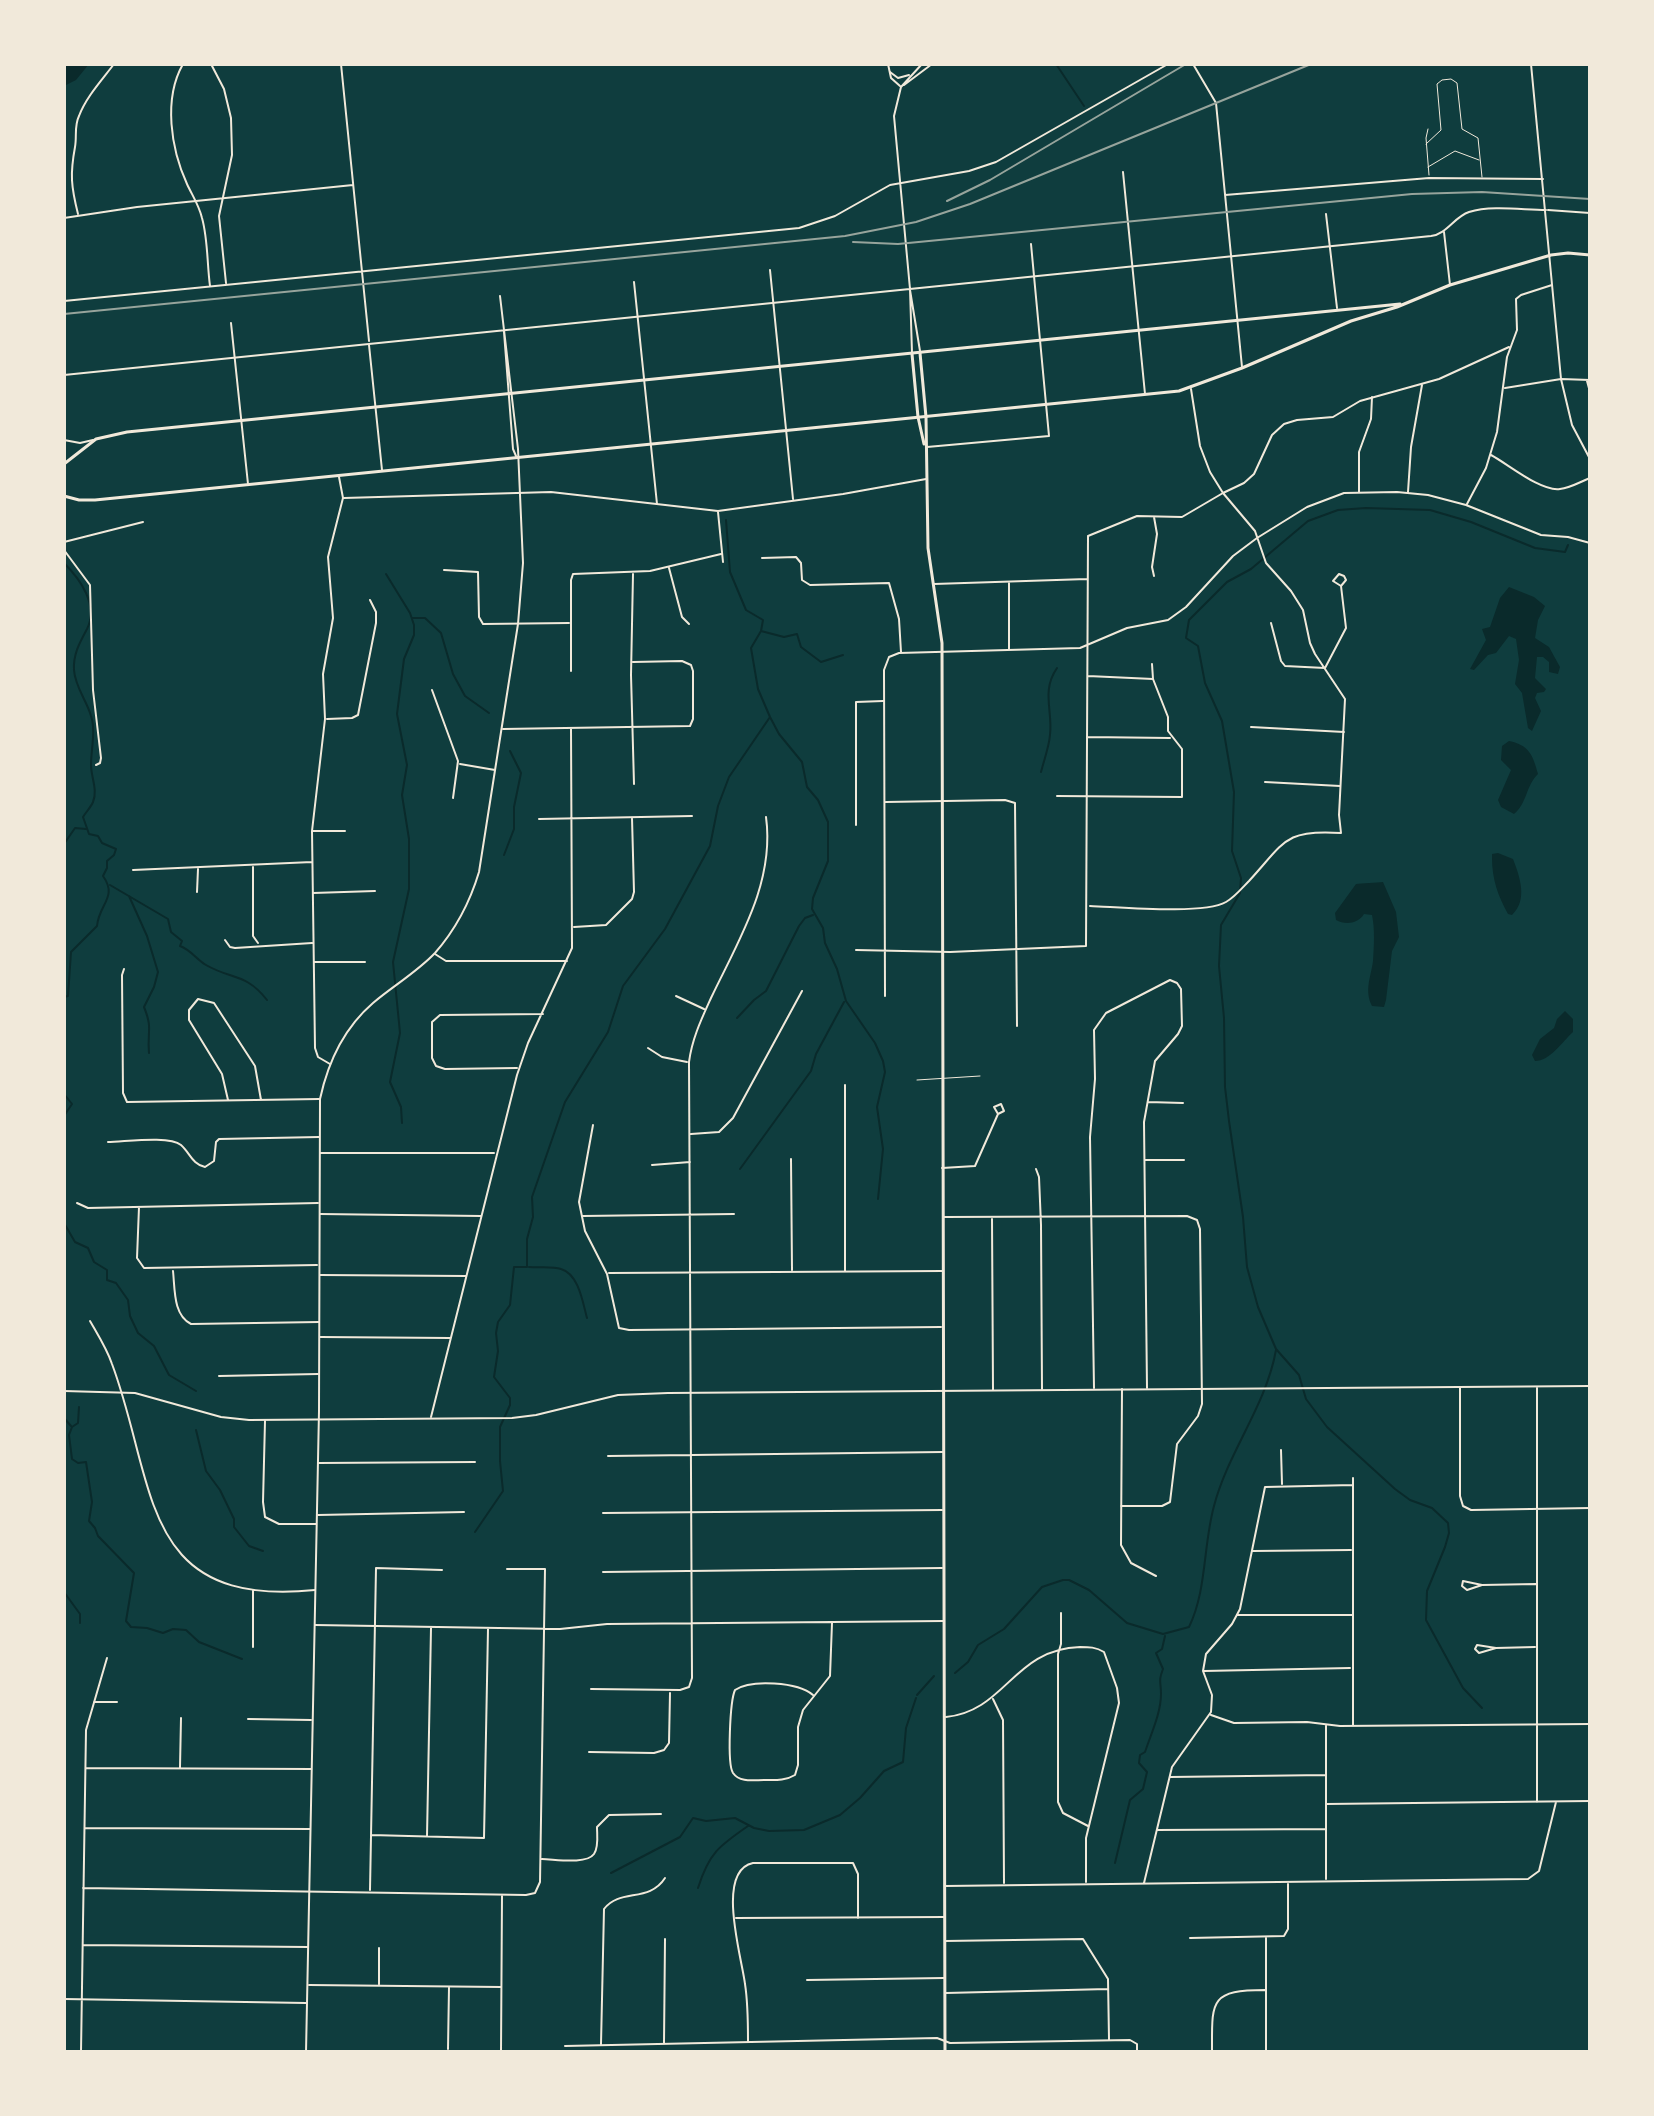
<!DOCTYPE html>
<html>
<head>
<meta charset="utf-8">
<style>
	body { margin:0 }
	#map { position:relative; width:1654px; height:2116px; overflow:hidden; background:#0f3d3e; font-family:"Noto Sans",sans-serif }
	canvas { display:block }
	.frame { position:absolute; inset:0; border:66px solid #f1e9da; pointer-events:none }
</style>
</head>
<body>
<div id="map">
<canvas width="1654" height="2116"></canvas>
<div class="frame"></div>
</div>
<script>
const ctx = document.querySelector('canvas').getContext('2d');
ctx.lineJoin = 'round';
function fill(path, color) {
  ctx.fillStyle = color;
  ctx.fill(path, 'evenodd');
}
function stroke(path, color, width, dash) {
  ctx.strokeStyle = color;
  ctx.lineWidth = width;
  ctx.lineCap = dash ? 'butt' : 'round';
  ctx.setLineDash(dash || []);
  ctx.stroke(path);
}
fill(new Path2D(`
	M64,64h25l-13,16 -12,6z
	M1509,587l25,10 11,9 -7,14 -3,18 14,9 11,20 -2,7 -9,-2v-10l-6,-5h-6l-2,21 11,11 -2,3 -7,1 -2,5 6,13 -9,20 -4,-3 -6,-35 -7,-9 4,-24 -3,-21 -7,-3 -13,17 -8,2 -14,15 -4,-1 16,-29 -4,-11 8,-2 10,-29z
	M1509,741c20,4 24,14 29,33 -12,11 -11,30 -24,40l-13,-7 -3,-7 13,-30 -10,-10 1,-14z
	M1498,853l15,6c7,18 15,41 -1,56l-4,-1c-10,-18 -16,-35 -16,-56v-4z
	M1383,882l13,30 3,25 -7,14 -6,49 -2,7 -12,-1c-8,-16 -1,-29 1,-45 1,-15 2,-32 -1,-46l-8,-1c-6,10 -19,11 -28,6l-1,-7 21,-29c5,-1 21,-1 27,-2z
	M1565,1011l8,8v13c-11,10 -23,29 -38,29l-3,-6 8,-16 14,-11 3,-9z`), '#0a2a2b');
stroke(new Path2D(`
	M1056,64l28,42
	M726,520l4,52 16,38 17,10 -2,11 -10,17 7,41 12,28 9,17 23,28 5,25 11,13 10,22v39l-15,37 -1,11 11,19 2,15 12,26 9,32 29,42 8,18 2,11 -8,35 6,42 -5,50
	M64,563c16,16 35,42 23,66 -7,13 -14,25 -13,41 1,17 13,31 17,46 5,14 0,34 0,49 0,12 7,25 2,37 -2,5 -7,10 -10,15l6,17 9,2 4,7 14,6 -2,6 -7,6v7l-4,8c15,21 -4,28 -6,50l-26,26 -3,44 -4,1
	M386,574l24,39 4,12v10l-10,24 -7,55 10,51 -5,30 7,44v50l-16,73 7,71 -10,49 11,25 1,16
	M413,618h12l16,15 12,41 12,22 24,17
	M761,631l23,6 13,-3 4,13 20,15 22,-7
	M1041,772c3,-12 8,-25 9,-37 3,-24 -9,-44 7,-67
	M64,844l11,-16 11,1
	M504,855l10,-26v-22l7,-34 -11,-22
	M110,885l58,34 3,13 11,9 -2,5c11,4 16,13 26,19 26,15 40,8 61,35
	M129,896l18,40 11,36 -4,15 -10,20c9,22 3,24 5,46
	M737,1018l17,-18 12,-9 33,-65 6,-8 8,-3
	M64,1094l8,10 -8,12v33
	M740,1169l71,-98 5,-17 28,-52
	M64,1223l11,19 13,6 6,14 13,8v10l9,3 12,17 2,16 8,17 16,13 15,29 27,16
	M529,1267c10,1 23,-1 32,2 18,5 22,35 26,49
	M79,1407l-1,16 -6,4 -3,8 3,24 6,4 8,-1 6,40 -3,19 6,7 3,8 36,37 -8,48 5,6 16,1 16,5 10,-4 13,1 13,12 43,17
	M64,1418l7,8
	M196,1430l10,41 14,19 14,29v8l15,19 14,5
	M475,1532l28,-41 -3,-30v-34l10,-22v-7l-16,-21 4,-26 -2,-18 2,-11 12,-17 4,-38h13v-28l6,-22 -1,-20 33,-95 43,-70 15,-46 42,-57 45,-83 8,-40 11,-29 41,-60
	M64,1592l16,22v9
	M955,1673l13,-11 10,-17 26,-16 38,-42 21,-7h6l20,10 38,33 36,11 26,-7c18,-37 14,-81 25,-121 14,-54 52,-100 62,-156
	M917,1695l17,-19
	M1482,1708l-19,-20 -37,-68 1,-29 18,-44 4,-14 -1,-10 -16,-15 -22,-8 -15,-11 -68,-62 -21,-28 -7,-24 -23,-26 -18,-42 -11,-40 -4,-50 -14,-96 -4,-34 -1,-69 -5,-52 2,-41 19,-32 1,-15 -9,-27 2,-59 -12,-71 -17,-38 -7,-37 -12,-8 3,-18 38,-38 24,-13 57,-48 30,-11 28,-2 64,2 41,12 64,26 30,4 3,-7
	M1115,1863l15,-63 13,-11 4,-17 -8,-9 1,-8 5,-3c6,-18 16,-39 16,-58 0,-13 -3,-12 2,-25l-7,-16 6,-4 3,-13
	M611,1873l69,-36 13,-19 13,3 29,-3 19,10 15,3 35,-1 36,-15 20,-17 24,-27 19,-9 3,-34 10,-30
	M698,1888c11,-35 21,-42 50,-62`), '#0a2a2b', 2);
stroke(new Path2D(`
	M1428,129l-2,9 3,37
	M1426,144l15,-14 -4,-46 5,-4 9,-1 6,4 5,46 16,9 4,39
	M1428,167l27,-16 24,9
	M917,1080l63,-4`), '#f1e9da', 1);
stroke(new Path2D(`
	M1193,64l23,39 26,264
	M890,72l8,6 11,-3
	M1123,172l22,222
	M1225,195l204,-17 114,1
	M1548,210l42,3
	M78,214c-7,-28 -8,-40 -3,-67 2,-11 -1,-21 4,-31 7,-19 23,-36 35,-52
	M1326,214l11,94
	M1444,232l6,53
	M770,270l23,229
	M634,282l23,222
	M500,296l4,34
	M231,323l17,161
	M369,345l13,125
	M1587,381l3,11
	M1505,388l56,-9 29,1
	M927,447l122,-11 -18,-192
	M1491,455c17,9 50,37 69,34 10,-1 20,-7 30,-11
	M1359,492v-40l12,-33 1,-22
	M1408,492l3,-45 11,-62
	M344,498l207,-6 167,19 125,-17 83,-15
	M1467,504l19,-36 11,-36 10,-75 10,-27 -1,-31 5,-4 31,-10
	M718,512l5,50
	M1154,517l3,17 -5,33 2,9
	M64,542l79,-20
	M64,550l26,35 3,105 8,68 -1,5 -4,2
	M762,558l34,-1 5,6 1,17 8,5 79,-2 10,36 2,33
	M669,568l13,49 7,7
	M444,570l34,2 1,45 4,7 86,-1
	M633,574l-2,101 3,109
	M1009,583v66
	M934,584l153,-5
	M1271,623l10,38 4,5 40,2 21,-40 -5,-42 5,-6 -2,-4 -5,-2 -6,7 8,5
	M571,671v-91l2,-6 77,-3 71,-17
	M1088,676l65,3
	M432,690l26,71 -5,37
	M327,719l25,-1 6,-3 18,-92v-11l-6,-12
	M1251,727l93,5
	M503,729l187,-3 3,-7v-48l-2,-6 -9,-4 -49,1
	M1088,737l82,1
	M460,764l35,6
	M1265,782l75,4
	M1057,796l125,1v-48l-14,-18v-14l-15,-38 -1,-15
	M886,802l119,-2 10,3 2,223
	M539,819l153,-3
	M856,825v-123l27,-1
	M313,831h32
	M253,867v69l5,7
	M133,870l179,-8
	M197,892l1,-23
	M313,893l62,-2
	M1090,906c29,1 113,9 136,-4 9,-5 16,-14 23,-21 36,-39 35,-52 92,-48l-2,-18 6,-116 -30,-45 -5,-11 -7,-33 -12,-19 -25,-28 -11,-32 -32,-38 -13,-21 -10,-26 -9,-57
	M574,927l32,-2 26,-26 2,-7 -2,-74
	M225,940l5,7 5,1 77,-5
	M856,950l94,2 136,-6 2,-410 49,-20 45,1 41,-24 21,-10 10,-9 18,-39 12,-11 13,-4 36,-3 27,-16 79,-22 70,-32
	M435,954l11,7h121
	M314,962h51
	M124,969l-2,6 1,118 4,9 192,-3
	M676,996l28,13
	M885,996l-1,-326 5,-13 10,-4 181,-5 47,-20 41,-8 18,-13 47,-51 24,-18 50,-31 37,-14 53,-1 31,3 38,10 75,30 27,2 22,6
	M648,1048l14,9 25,5
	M330,1064l-12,-7 -3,-9 -3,-217 13,-112 -2,-45 10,-56 -5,-61 15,-59 -4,-21
	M517,1068l-72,1 -9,-3 -4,-8v-36l8,-7 103,-1
	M845,1085v186
	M228,1100l-6,-26 -33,-54v-10l9,-11 16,4 41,63 6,34
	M1148,1102l35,1
	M593,1125l-14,77 6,29 22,43 12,54 10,2 312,-3
	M691,1134l28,-2 14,-14 69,-127
	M108,1142c16,0 61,-7 73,3 9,8 11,19 24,22l9,-6 2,-19 3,-3 100,-2
	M320,1153h174
	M791,1159l1,111
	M1145,1160h39
	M652,1165l38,-3
	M942,1168l33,-2 23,-52 6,-3 -3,-7 -7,3 4,7
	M1036,1169l3,8 2,48 1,164
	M77,1203l11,5 230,-5
	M139,1207l-2,51 7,10 173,-3
	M320,1214l161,2
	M583,1216l151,-2
	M944,1217l243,-1 10,4 3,9 2,175 -4,12 -21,28 -7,58 -8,4h-41
	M992,1219l1,171
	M173,1271c2,18 0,44 18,53l128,-2
	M609,1273l333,-2
	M320,1275l146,1
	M90,1321c8,14 17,28 22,43 45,120 26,244 203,226
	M320,1337l130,1
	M219,1376l99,-2
	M1094,1388l-4,-251 5,-58 -1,-49 12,-17 64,-33 7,3 4,6 1,37 -4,8 -23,27 -11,61 3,266
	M1460,1388v108l3,10 8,4 119,-2
	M1537,1388v414
	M1122,1389l-1,156 10,18 25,13
	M431,1417l86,-342 11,-32 44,-95 -1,-219
	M265,1421l-2,81 2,15 14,7h37
	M1281,1450l1,34
	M608,1456l335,-4
	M318,1463l157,-1
	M603,1513l339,-3
	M318,1515l146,-3
	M1253,1551l98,-1
	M603,1572l339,-4
	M1482,1585l-19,-4 -1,5 5,4 15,-5 54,-1
	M1061,1613v31l-3,10v148l5,11 25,13
	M1238,1615h114
	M315,1625l245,4 47,-5 337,-3
	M253,1647v-56
	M1496,1648l-17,5 -4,-4 2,-4 19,3 39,-1
	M1204,1671l146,-3
	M591,1689l89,1 9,-3 3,-9 -3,-616c3,-23 12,-42 22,-64 27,-57 64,-115 55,-181
	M813,1695c-15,-13 -62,-16 -78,-5 -5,11 -8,74 -2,83 7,10 21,7 31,7 11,0 21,1 31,-5l3,-10v-38l5,-17 27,-34 2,-53
	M993,1699l10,21 1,163
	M94,1702h23
	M1211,1715l23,8 73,-1 33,4 250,-2
	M946,1717c60,-6 67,-68 134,-70 9,0 16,0 24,5l13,36 2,15 -33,135v44
	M248,1719l63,1
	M1353,1725v-247
	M1326,1726v153
	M589,1752l65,1 10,-3 5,-7 1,-50
	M180,1767l1,-49
	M86,1768l225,1
	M1170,1777l156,-2
	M1326,1804l264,-3
	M85,1828l225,1
	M1157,1830l169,-1
	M371,1835l113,3 4,-209
	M427,1836l4,-208
	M542,1859c12,0 44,6 52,-5 5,-7 3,-19 3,-27l12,-12 52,-1
	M1144,1883l28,-116 39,-55 1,-17 -9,-24 3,-17 26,-30 8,-15 25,-122 88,-2
	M945,1886l583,-7 11,-8 17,-69
	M83,1888l443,7 9,-2 5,-11 5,-313h-38
	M370,1890l6,-322 66,2
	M736,1918l209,-1
	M1190,1938l94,-2 4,-7v-45
	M945,1941l138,-2 25,40 1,60
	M83,1945l225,2
	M807,1980l137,-2
	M379,1984v-36
	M309,1985l192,2
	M946,1993l162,-4
	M64,1999l242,4
	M748,2041c0,-19 0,-38 -3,-57 -3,-26 -30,-113 8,-121h100l5,11v44
	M664,2043l1,-104
	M601,2044l3,-135c16,-21 45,-6 61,-31
	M565,2046l372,-8 13,5 180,-3 7,4v8
	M448,2049l1,-62
	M81,2052l5,-322 21,-72
	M501,2052l1,-157
	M1212,2052c0,-51 -3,-62 53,-62
	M1266,2052v-114`), '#f1e9da', 2);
stroke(new Path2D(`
	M183,64c-20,35 -12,85 4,120 5,11 12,21 15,34 6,21 5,46 8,68
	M211,64l13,25 7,29 1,37 -13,61 7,67
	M341,64l28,277
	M888,64l3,14 9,8
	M1531,64l30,315 11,46 18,34
	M904,85l28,-21
	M64,218l73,-11 216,-22
	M910,290l10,61
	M64,301l735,-73 36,-12 55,-31 79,-14 27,-9 172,-98
	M504,332l9,117 3,7
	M912,353l-2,-64 -16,-173 7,-29 21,-23
	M64,375l1367,-139c16,-2 23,-19 38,-24 23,-7 54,-2 77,-2
	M64,440l16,3 13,-3
	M64,1391l71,2 86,24 28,3 263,-2 24,-3 82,-20 50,-2 922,-7
	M306,2052l13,-641 1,-312c8,-37 24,-71 53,-96 20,-17 44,-31 62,-50 21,-24 35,-51 44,-81l39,-248 5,-61 -5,-114 -14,-119`), '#f1e9da', 2);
stroke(new Path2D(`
	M920,353l6,64 2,131 14,95 3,1409
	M912,354l6,63 6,27`), '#f1e9da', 3);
stroke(new Path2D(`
	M64,464l32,-25 31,-7 1273,-128
	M64,496l15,4h16l1084,-109 63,-23 109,-47 46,-14 53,-22 101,-30 17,-2 22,2`), '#f1e9da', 3);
stroke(new Path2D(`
	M947,201l43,-21 196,-116
	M853,242l45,2 514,-50 70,-2 108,7
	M64,314l781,-78 71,-14 54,-18 341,-140`), '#97a49c', 2);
</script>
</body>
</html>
